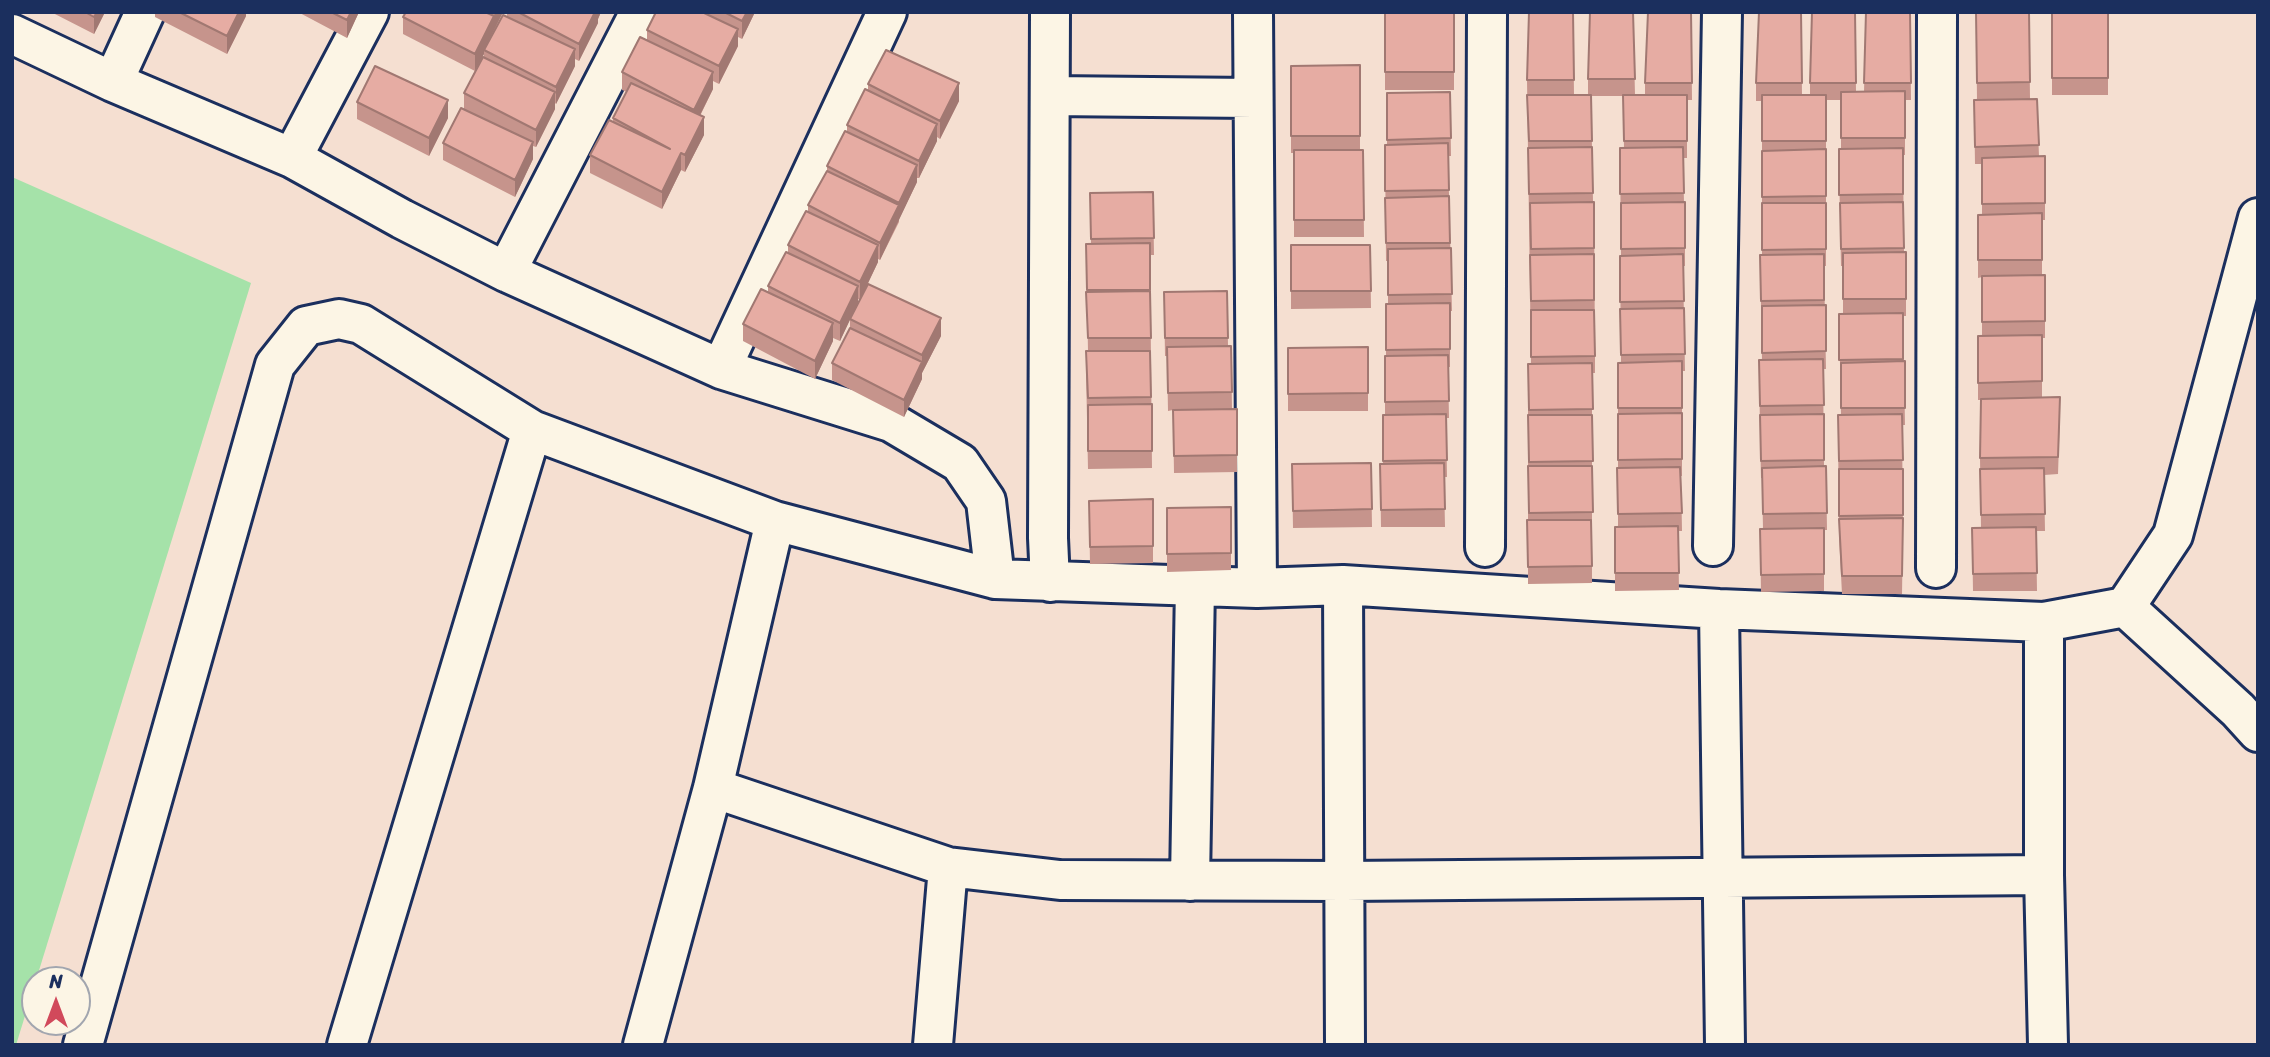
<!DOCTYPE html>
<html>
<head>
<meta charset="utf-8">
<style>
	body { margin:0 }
	#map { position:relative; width:2270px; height:1057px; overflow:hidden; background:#f5dfd1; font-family:Sriracha,sans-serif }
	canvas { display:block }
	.frame { position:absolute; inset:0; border:14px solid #1b2f5e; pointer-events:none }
	.north { position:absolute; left:21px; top:966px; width:70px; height:70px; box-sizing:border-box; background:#fcf5e5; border:2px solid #a2a6af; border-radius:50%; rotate:0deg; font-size:19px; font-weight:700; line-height:28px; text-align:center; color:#1b2f5e }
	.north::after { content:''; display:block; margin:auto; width:24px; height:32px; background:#d1495b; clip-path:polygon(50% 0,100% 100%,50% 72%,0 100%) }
</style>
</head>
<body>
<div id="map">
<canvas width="2270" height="1057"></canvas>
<div class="frame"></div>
<div class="north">N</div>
</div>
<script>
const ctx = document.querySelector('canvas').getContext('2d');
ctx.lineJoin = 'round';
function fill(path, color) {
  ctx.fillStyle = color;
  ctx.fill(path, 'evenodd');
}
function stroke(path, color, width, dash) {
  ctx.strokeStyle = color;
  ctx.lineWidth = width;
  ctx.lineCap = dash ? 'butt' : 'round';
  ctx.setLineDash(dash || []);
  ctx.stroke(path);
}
fill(new Path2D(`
	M12,177l239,106 -235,762h-4z`), '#a5e2a9');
const minor = new Path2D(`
	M1253,12l4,576
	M12,34l101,48 179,76 110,61 104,53 215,97 170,53 69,41 26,38 9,78
	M113,82l32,-70
	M1050,96l203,2
	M292,158l77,-146
	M506,272l134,-260
	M721,369l166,-357
	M1713,546l9,-534
	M1485,547l2,-535
	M1936,568l1,-556
	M1050,582l-2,-44 2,-526
	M1343,585l2,460
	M2125,607l113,103 20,22
	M1719,609l6,436
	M2044,622v253l4,170
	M713,788l235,79 112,13 285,1 699,-6
	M1190,881l5,-296
	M83,1045l192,-680 31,-39 33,-7 22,5 171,106 243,91 220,58 262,9 86,-3 376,24 325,13 81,-15 48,-72 85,-317
	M347,1045l185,-615
	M643,1045l70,-257 62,-267
	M933,1045l15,-178`);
stroke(minor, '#1b2f5e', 44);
stroke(minor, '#fcf5e5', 38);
fill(new Path2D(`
	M51,12h54l-11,22z
	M155,12h91v4l-19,38 -72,-37z
	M298,12h61l-12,26z
	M406,12h97l-9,19 13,-14v-5h94l-3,7v4l-19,38 -4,-2v7l-19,38 -1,-1v6l-19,38 -3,-1v13l-18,38 -72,-37v-17l21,-33v-17l11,-22 -72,-37v-17zM484,54v4l-9,13z
	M656,12h99l-13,27 -4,-2v9l-19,38 -6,-3v8l-13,27 4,19 -19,37 -4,-2 -19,39 -72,-36v-18l23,-33v-4l14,-26 -5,-2v-18l25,-32v-10z
	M1385,12h69v78h-69z
	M1573,12l1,83h14v-16l45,-67 2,83h10v-12l46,-71 1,88h-5v58h-4l2,90v18h-2l2,105h-3v105h-1l1,55h-4l1,59 -64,1v-64h3v-164l3,-1 -1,-106h1l-1,-108h4l-1,-52h-32l2,106h1l1,154v17h-3v210l-64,1v-220h3l-4,-284z
	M1801,12l1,83h8v-12l45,-71 1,80h8l2,-80h44l1,88h-6v55h-2l1,97h2v64h-3l2,109h-3l1,107 -1,62h-60l-3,-58 -1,-104 3,-17 -2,-101h4v-48h-2l-2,-100 2,-17v-49h-15v166h-2l2,103h-3l1,97h2l1,64h-3v61l-63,1 -1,-63h3l-1,-51h-1l-1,-46 -1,-72h3l-2,-105h2v-154h-6v-18z
	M1976,12h53l1,87h7l2,58 6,-1v64h-3v55h3v63h-3v60l18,16 -2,60 -14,1 1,56h-9l1,60h-64l-1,-63h9l-1,-70 1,-58h-3v-64h4v-59l-4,1v-63l4,-1v-50h-7l-1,-64h3z
	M2052,12h56v83h-56z
	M1360,65v85h3l1,87h-70v-84h-3v-87z
	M868,84l91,17 -19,38 -3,-2v4l-18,37h-2v4l-18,37v3l-19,38 -2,-1v3l-18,38 -2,-1v4l83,33 -19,37v6l-18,38 -72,-37v-17l18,-35v-9l-10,22 -7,-3v3l-18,38 -72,-38v-17l25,-32v-6l20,-33v-8l20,-34v-6l19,-34v-5l20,-34v-7l21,-34z
	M1450,92l1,64h-3l4,155h-2v56h-2l1,51h-3l1,59h-3l1,50h-64l-1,-63h3v-49h2v-59h1v-52h2v-43h-2l-1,-116h2v-52z
	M357,102l91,16 -19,38 -72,-37z
	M1153,192l1,63h-4l2,213 -64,1 -2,-100 2,-18 -2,-107h5l-1,-51z
	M1291,245h79l1,63 -80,1z
	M1227,291l1,55h3l1,63h5v63l-63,1 -1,-63 -5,1 -1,-55h-2l-1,-64z
	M1368,347v64h-80v-63z
	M1371,463l1,64 -79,1 -1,-64z
	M1153,499v64l-63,1 -1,-63z
	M1231,507v63l-64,2v-64z`), '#c6948c');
fill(new Path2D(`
	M97,12h8l-11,22v-17z
	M239,12h7v4l-19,38v-18z
	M351,12h8l-12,26v-18z
	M495,12h8l-19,38v4l-9,17v-17l19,-38z
	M595,12h6l-3,7v4l-19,38v-17z
	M747,12h8l-13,27v-18z
	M738,29v17l-19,38v-18z
	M575,49v17l-19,38v-17z
	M713,72v17l-19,38v-17z
	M959,83v18l-19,38v-18z
	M555,92v17l-19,38v-17z
	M448,100v18l-19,38v-18z
	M704,117v18l-19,37v-17z
	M937,124v17l-18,37v-17z
	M533,142v17l-18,38v-17z
	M681,153v17l-19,39v-17z
	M917,165v17l-37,78v-17z
	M878,245v17l-18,38v-18z
	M858,286v17l-18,38v-18z
	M941,318v18l-19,37v6l-18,38v-17l18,-38v-7z
	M833,323v18l-18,38v-18z`), '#a17872');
const building = new Path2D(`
	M85,12h12l-3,5z
	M179,12h60l-12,24z
	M331,12h20l-4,8z
	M406,12h79l9,4 -19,38 -72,-37z
	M518,12h77l-16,32z
	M656,12h46l36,17 -19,37 -72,-36z
	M724,12h23l-5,9z
	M1385,12h69v60h-69z
	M1529,12h44l1,68h-47z
	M1590,12h43l2,67h-47z
	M1648,12h43l1,71h-47z
	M1759,12h42l1,71h-46z
	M1812,12h43l1,71h-46z
	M1866,12h44l1,71h-47z
	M1976,12h53l1,70 -53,1z
	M2052,12h56v66h-56z
	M503,15l72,34 -19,38 -72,-37z
	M640,37l73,35 -19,38 -72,-38z
	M886,50l73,33 -19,38 -72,-37z
	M483,57l72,35 -19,38 -72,-37z
	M1360,65v71h-69v-70z
	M375,66l73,34 -19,38 -72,-36z
	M631,83l73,34 -19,38 -4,-2 -19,39 -72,-37 19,-35 61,29 -57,-31z
	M865,89l72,35 -18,37 -72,-36z
	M1905,91v47h-64v-46z
	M1450,92l1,46 -64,2v-47z
	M1527,95h64l1,46h-63z
	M1623,95h64v46h-63z
	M1762,95h64v46h-64z
	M2037,99l2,46 -64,2 -1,-47z
	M461,108l72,34 -18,38 -72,-37z
	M845,131l72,34 -18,38 -72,-37z
	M1448,143l1,47 -64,1v-46z
	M1592,147l1,46 -64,1 -1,-46z
	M1683,147l1,46 -64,1v-46z
	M1903,148v46l-64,1v-46z
	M1826,149v47l-64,1v-46z
	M1294,150h69l1,70h-70z
	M2045,156v47l-63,1v-46z
	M827,171l72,34 -19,38 -72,-38z
	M1153,192l1,46 -63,1 -1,-46z
	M1449,196l1,47h-64l-1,-45z
	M1594,202v46l-63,1 -1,-46z
	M1685,202v46l-64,1v-46z
	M1903,202l1,46 -63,1 -1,-46z
	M1762,203h64v46l-64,1z
	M806,211l72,34 -18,37 -72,-37z
	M2042,213v47h-64v-45z
	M1150,243v47h-63l-1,-46z
	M1291,245h79l1,46h-80z
	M1451,248l1,46 -64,1v-46z
	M786,252l72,34 -18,37 -72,-37z
	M1906,252v47h-63v-46z
	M1594,254v46l-63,1 -1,-46z
	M1683,254l1,47 -64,1v-46z
	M1824,254v46l-63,1 -1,-46z
	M2045,275v46l-63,1v-46z
	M868,284l73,34 -19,37 -72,-36z
	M761,289l72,34 -18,38 -72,-37z
	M1150,291l1,47h-63l-2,-46z
	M1227,291l1,47h-63l-1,-46z
	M1450,303v46l-64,1v-46z
	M1826,305v46l-64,2v-47z
	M1684,308l1,46 -64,1 -1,-46z
	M1531,310h63l1,46 -64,1z
	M1903,313v46l-64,1v-46z
	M850,328l72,34 -18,38 -72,-37z
	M2042,335v46l-64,2v-47z
	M1231,346l1,46 -64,1 -1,-46z
	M1368,347v46l-80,1v-46z
	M1086,351h64l1,46 -63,1z
	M1448,355l1,46 -64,1v-46z
	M1823,359l1,46 -64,1 -1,-46z
	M1682,361v47h-64v-45z
	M1905,361v47h-64v-45z
	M1592,363l1,46 -64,1 -1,-46z
	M2060,397l-2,60 -78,1 1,-59z
	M1152,404v47h-64v-46z
	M1237,409v46l-63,1 -1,-46z
	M1682,413v46l-64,1v-46z
	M1446,414l1,46 -64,1v-46z
	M1824,414v46l-63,1 -1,-46z
	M1902,414l1,46 -64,1 -1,-46z
	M1528,415h64l1,46 -64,1z
	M1371,463l1,46 -79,2 -1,-47z
	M1444,463l1,46 -64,1 -1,-46z
	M1528,466h64l1,46 -64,1z
	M1826,466l1,47 -64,1 -1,-46z
	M1680,467l2,46 -64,1 -1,-46z
	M2044,468l1,46 -64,1 -1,-46z
	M1839,469h64v46l-64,1z
	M1153,499v47l-63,1 -1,-46z
	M1231,507v46l-64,1v-46z
	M1903,518l-1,58h-60l-3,-57z
	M1527,520h64l1,46 -64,1z
	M1678,526l1,47h-64v-46z
	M2036,527l1,46 -64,1 -1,-46z
	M1824,528v46l-63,1 -1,-46z`);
fill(building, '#e6aca3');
stroke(building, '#a17872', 2);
</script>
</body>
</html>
